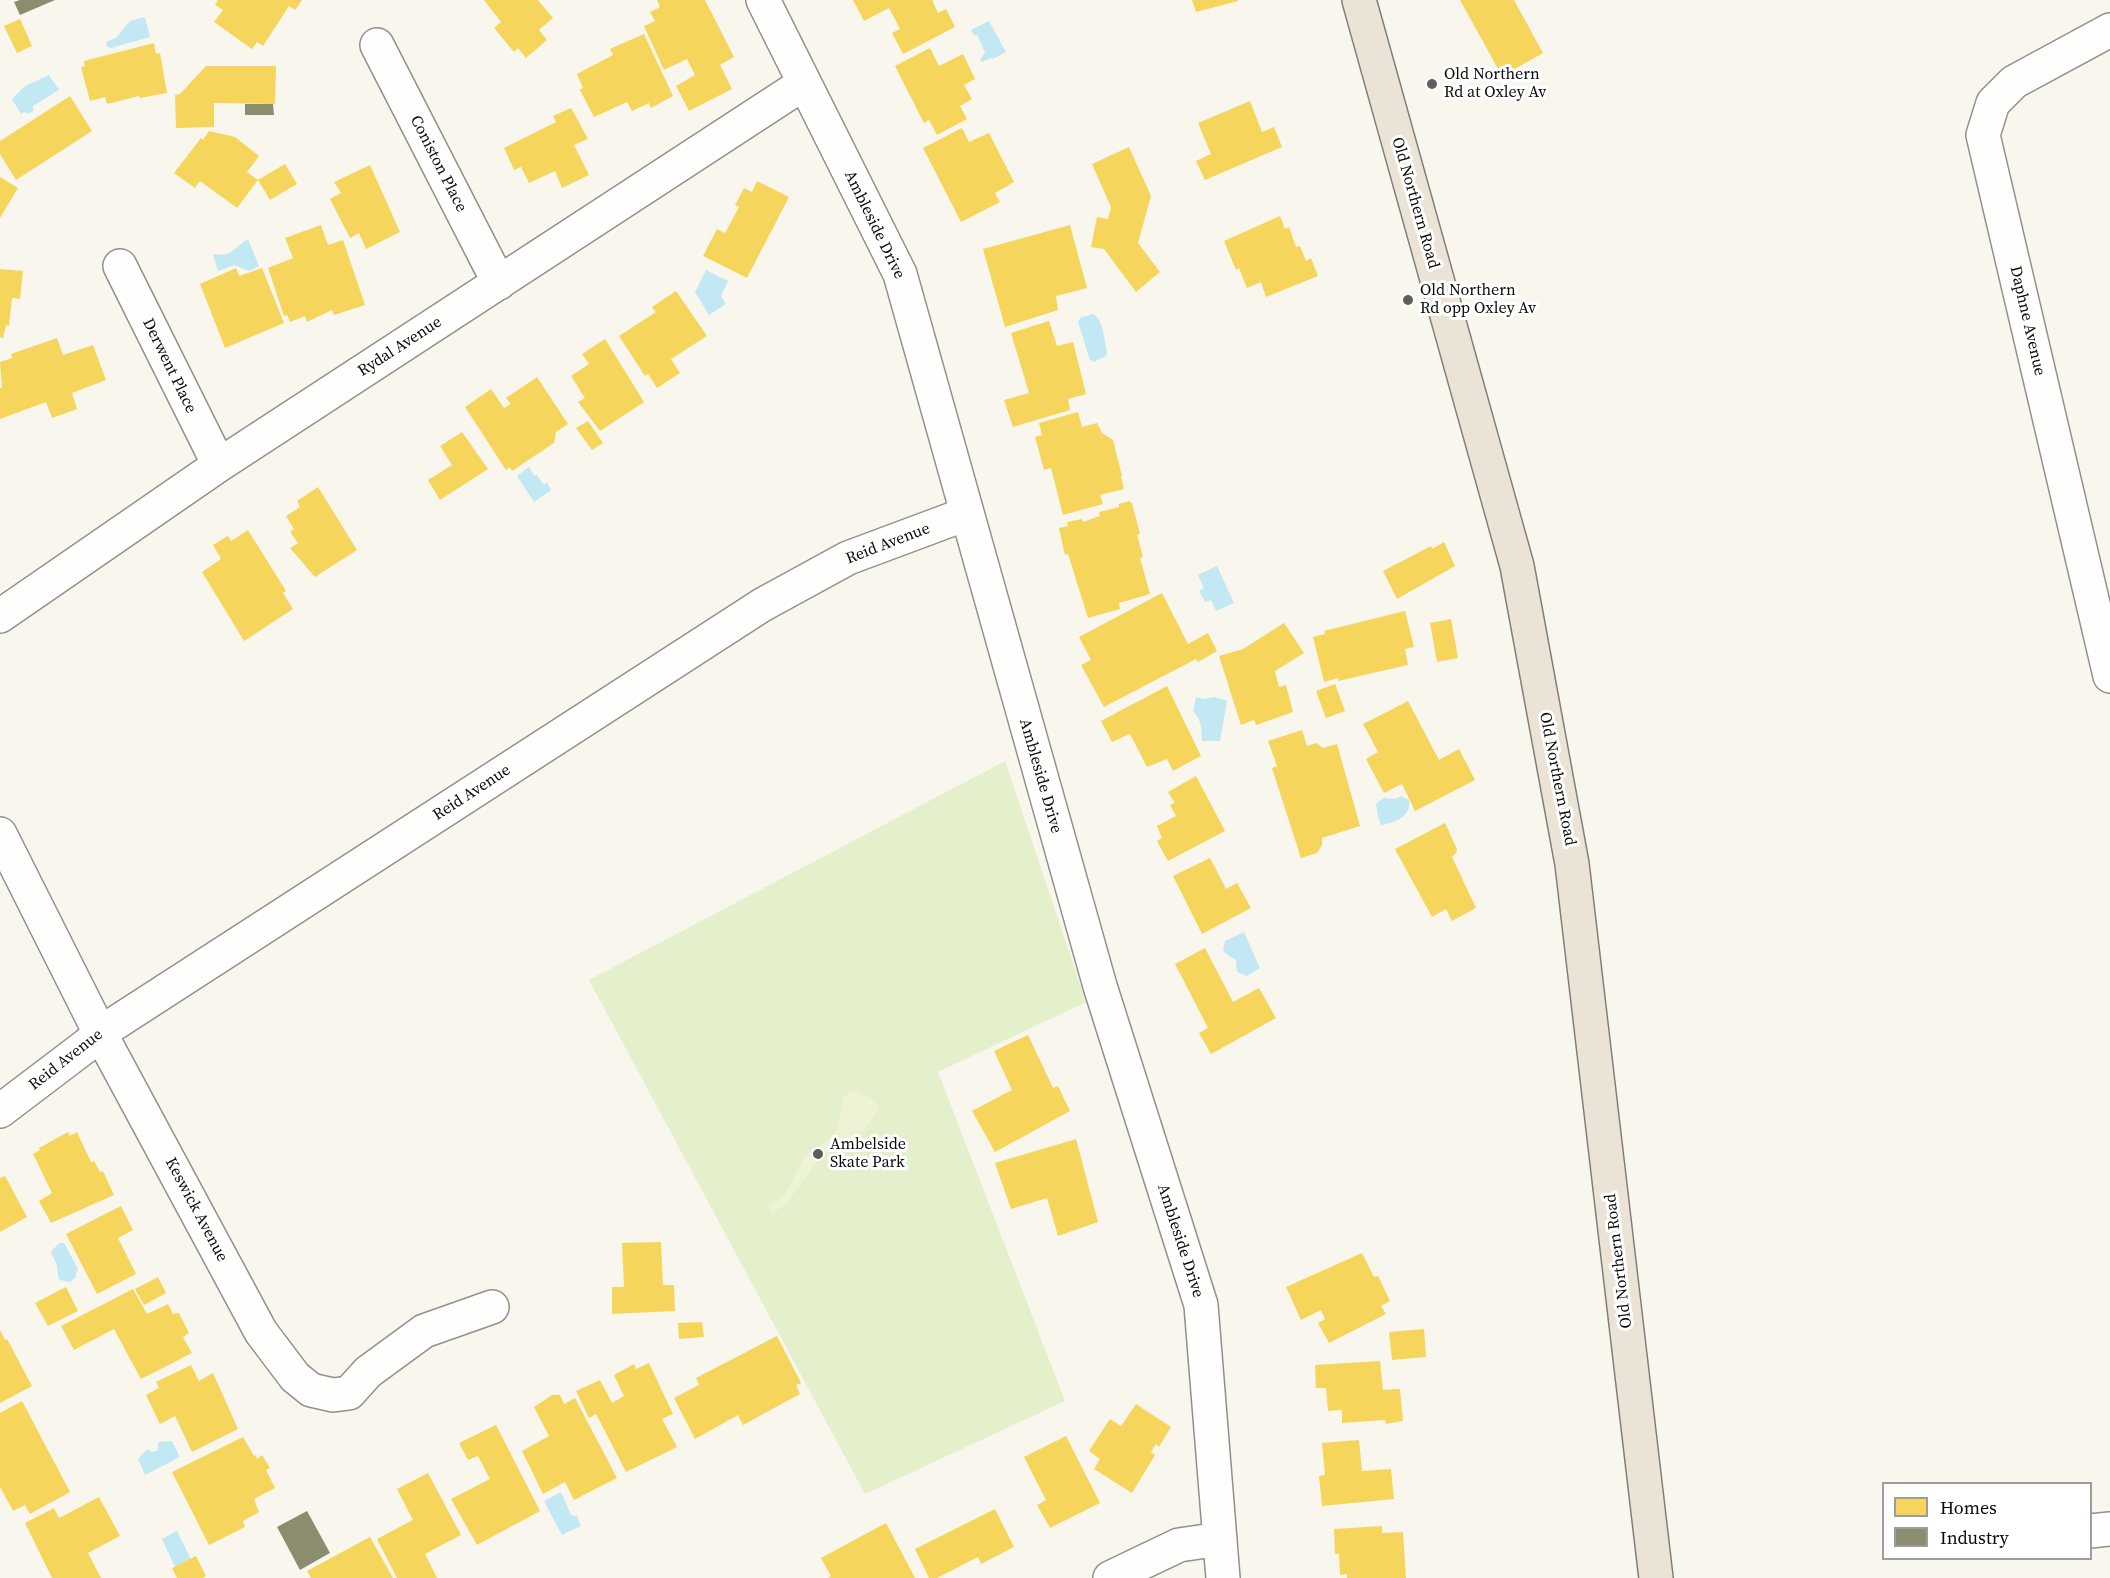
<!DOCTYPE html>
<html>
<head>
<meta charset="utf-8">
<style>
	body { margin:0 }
	#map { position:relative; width:2110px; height:1578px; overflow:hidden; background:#f9f6ed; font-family:"Source Serif 4",serif }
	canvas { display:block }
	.legend { position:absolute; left:1882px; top:1482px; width:210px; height:78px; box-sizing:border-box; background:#fff; border:2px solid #9d9d9d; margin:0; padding:8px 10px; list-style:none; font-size:18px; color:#0a0a0a }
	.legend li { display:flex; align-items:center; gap:12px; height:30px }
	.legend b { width:30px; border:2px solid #9d9d9d }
</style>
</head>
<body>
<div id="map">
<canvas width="2110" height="1578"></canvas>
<ul class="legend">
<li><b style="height:16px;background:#f6d55c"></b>Homes</li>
<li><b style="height:16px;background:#8c8c6e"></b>Industry</li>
</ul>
</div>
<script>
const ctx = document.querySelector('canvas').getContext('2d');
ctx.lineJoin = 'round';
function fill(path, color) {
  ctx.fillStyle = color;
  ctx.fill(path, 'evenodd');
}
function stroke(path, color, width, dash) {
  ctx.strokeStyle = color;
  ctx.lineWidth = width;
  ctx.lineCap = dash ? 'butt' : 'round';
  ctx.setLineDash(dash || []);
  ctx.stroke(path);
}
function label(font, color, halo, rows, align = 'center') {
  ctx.font = font + ' "Source Serif 4",serif';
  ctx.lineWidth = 6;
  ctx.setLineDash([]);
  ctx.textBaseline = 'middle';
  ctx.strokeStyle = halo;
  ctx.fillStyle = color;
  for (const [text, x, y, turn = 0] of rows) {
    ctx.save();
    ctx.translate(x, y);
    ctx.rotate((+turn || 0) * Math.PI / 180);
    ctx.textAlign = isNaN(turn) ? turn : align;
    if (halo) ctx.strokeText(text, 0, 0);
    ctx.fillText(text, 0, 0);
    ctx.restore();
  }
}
fill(new Path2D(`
	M1005,761l81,241 -148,70 127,329 -200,93 -276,-514z`), '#e4efcc');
fill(new Path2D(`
	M853,1090l18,8 8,9 -12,20 -48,32 -32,44 -15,11 -4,-8 18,-13 18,-35 8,-8 13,-7 12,-12 7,-35z`), '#eef3d6');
fill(new Path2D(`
	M145,17l5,20 -39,11 -4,-1 -1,-5 10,-4 14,-17z
	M989,21l17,31 -13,7 -2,-1 -9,4 -2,-2 5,-8 -8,-17h-3l-3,-5z
	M49,75l10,15 -26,16v5l-5,3 -4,-2 -3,2 -9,-15 13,-13z
	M248,239l11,27 -10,5 -15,-6 -16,6 -5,-17c3,0 6,1 9,1 11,-1 18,-12 26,-16z
	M706,270l22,11 -7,15 5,8 -17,11 -14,-23z
	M1093,314c11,7 11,25 14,38l-1,4 -12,6 -4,-2 -12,-38 2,-4z
	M529,467l5,9 3,-1 7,10 3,-3 4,8 -17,12 -17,-26z
	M1217,566l17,37 -18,8 -5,-11 -6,2 -6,-11 5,-3 -6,-13z
	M1196,697l8,2 10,-2 13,4 -7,40h-18c0,-12 -1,-22 -9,-30z
	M1401,796l8,4c3,16 -14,23 -28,25l-3,-8 -2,-13 7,-6 12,1z
	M1244,932l16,36 -13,8 -10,-4 -1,-12 -10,-6 -3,-4 2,-9z
	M60,1243h4l14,26 -3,9 -5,4 -10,-2c-3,-5 -2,-7 -3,-13 0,-5 -5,-10 -6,-16z
	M159,1442l13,-1 8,16 -35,18 -7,-16 9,-10 5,3 6,-2v-7z
	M561,1492l10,23 6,1 4,10 -19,9 -18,-34z
	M177,1531l14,28 -16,8 -13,-28z`), '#c2e8f4');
fill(new Path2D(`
	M218,0h84l-7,10 -6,-4 -26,40 -6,-4 -5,7 -38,-27 9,-12 -8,-5z
	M484,0h54l15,18 -14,12 8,10 -21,18 -8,-10 -4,4 -20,-24 7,-6z
	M657,0h48l29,57 -14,8 12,24 -43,22 -13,-25 19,-11 -8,-16 -23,11 -20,-44 11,-5 -5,-9 10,-5z
	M853,0h79l6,13 8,-4 9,18 -52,27 -11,-21 8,-4 -11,-21 -25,13z
	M1192,0h46v1l-42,11z
	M1460,0h54l29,53 -41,23z
	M20,19l12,27 -15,7 -13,-27z
	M644,34l29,62 -22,12 -2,-5 -17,8 -5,-9 -33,15 -14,-27 3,-2 -6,-14 36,-19 -3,-6z
	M154,43l2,11 4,-1 7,40 -27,5 -1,-2 -32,8 -2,-7 -15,4 -9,-34 4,-1 -1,-5z
	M930,48l9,18 24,-12 12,25 -11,6 8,14 -12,7 7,13 -30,16 -8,-15 -5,3 -29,-57z
	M206,66h70l-1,38 -61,-1v24l-38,1 -1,-33 5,-1z
	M70,96l22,35 -76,49 -16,-26v-13z
	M1250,101l12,31 12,-5 8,20 -77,33 -9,-19 15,-7 -13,-31z
	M571,108l17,31 -14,6 15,30 -27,13 -7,-17 -26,12 -8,-16 -7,3 -10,-22 52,-26 -3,-6z
	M962,128l7,14 20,-9 25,49 -19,11 5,9 -39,20 -38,-74z
	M209,131l26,6 24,19 -12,16 11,8 -21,28 -37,-27 -5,7 -21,-15 27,-35 2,2z
	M1129,147l22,49 -13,47 22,29 -24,20 -32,-43 -13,-2 6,-30 11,2 3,-12 -19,-43z
	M285,164l12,20 -27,16 -12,-20z
	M370,165l30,67 -34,17 -7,-16 -9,5 -20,-39 11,-6 -7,-11z
	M0,177l18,11 -18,30z
	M757,181l32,16 -42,81 -44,-22 14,-27 8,4 14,-26 -4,-2 9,-17 8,4z
	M1280,216l5,13 4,-2 7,20 4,-1 6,15 5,-3 7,18 -52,21 -5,-15 -14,6 -8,-20 -3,2 -12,-29z
	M321,225l7,20 15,-5 22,65 -31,10 -2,-5 -25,12 -2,-6 -15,6 -3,-7 -3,1 -16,-48 25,-10 -8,-20z
	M1070,225l17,63 -31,8 2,14 -53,17 -22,-78z
	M236,268l3,8 23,-8 22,55 -59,25 -25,-64z
	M0,269l23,2 -3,28 -8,-1 -3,28 -3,-1 -3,13 -3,-1z
	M676,291l31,45 -36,23 9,14 -23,15 -9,-14 -3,2 -26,-40 37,-24 -4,-5z
	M1049,321l8,25 16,-4 13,52 -18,5 2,11 -57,17 -9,-27 25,-7 -18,-60z
	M57,338l6,17 30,-10 13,35 -34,13 5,16 -25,9 -6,-16 -46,17v-31h2l-2,-26 12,-4 -1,-4z
	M605,339l39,63 -44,29 -22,-29 7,-4 -14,-22 18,-12 -7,-10z
	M537,377l31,47 -12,8 -2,11 -42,28 -2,-4 -4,3 -41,-63 26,-18 13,19 7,-4 -5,-6z
	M1078,412l4,15 15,-4 5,10 11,7 9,36 -1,1 3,12 -24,6 3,9 -40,11 -12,-47 -7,2 -9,-33 7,-2 -3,-12z
	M588,421l15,22 -11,7 -16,-22z
	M462,432l26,37 -48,31 -12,-20 24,-15 -12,-19z
	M318,487l39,63 -42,27 -25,-29 8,-5 -8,-11 4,-3 -8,-13 14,-9 -3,-6z
	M1129,501l3,2 8,31 -3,1 6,22 -3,1 10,36 -31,9 1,6 -32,9 -20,-64 -3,1 -6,-27 9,-2 -1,-4 15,-3 1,3 17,-6 -1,-4 20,-5v-3z
	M248,530l38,61 -3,2 10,16 -49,32 -42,-69 19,-13 -8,-14 15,-9 3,5z
	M1444,542l11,24 -58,33 -14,-28 48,-25 1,3z
	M1162,593l26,51 20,-11 9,18 -19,11 -2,-3 -92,48 -23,-42 10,-5 -12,-23z
	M1405,611l9,36 -9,2 3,16 -70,16v-3l-14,4 -11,-45 12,-3 -1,-3z
	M1451,619l7,39 -21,4 -7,-39z
	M1284,623l20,30 -29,18 4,16 7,-2 7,27 -37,13 -2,-5 -13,5 -22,-69 24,-7z
	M1335,684l10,27 -19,7 -10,-27z
	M1167,686l34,70 -28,15 -6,-12 -20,8 -17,-33 -18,8 -11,-21z
	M1408,701l31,59 20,-11 16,31 -60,31 -13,-27 -18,9 -18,-34 12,-7 -15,-28z
	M1302,730l5,16 9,-3 7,5 14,-4 23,82 -38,12v7l-5,8 -16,5 -29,-90 5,-2 -9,-25z
	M1196,776l29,55 -57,30 -11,-20 5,-3 -5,-12 19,-10 -6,-11 5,-2 -7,-11z
	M1445,823l12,26 -1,4 -4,4 24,51 -24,13 -6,-12 -14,8 -37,-68z
	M1210,858l16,31 11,-6 14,25 -49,26 -29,-58z
	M1205,948l28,54 26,-14 17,30 -65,36 -12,-21 9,-5 -33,-64z
	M1028,1035l25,53 5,-2 12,25 -75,41 -23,-41 40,-21 -18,-39z
	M68,1132l2,4 7,-4 14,30 3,-1 6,11 3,-1 11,24 -63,28 -12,-22 13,-8 -19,-39 7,-4 -1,-2z
	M1076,1139l22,83 -40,14 -11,-38 -36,11 -16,-46z
	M5,1176l22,41 -27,15v-54z
	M121,1206l12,24 -15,8 18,36 -39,20 -31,-60z
	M661,1242l2,43h11l1,26 -63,3v-27h12l-2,-44z
	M1362,1253l12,24 4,-1 12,25 -9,5 5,8 -57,29 -11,-20 7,-4 -4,-9 -20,10 -15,-33z
	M158,1277l8,16 -22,12 -9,-16z
	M66,1287l12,24 -30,15 -13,-23z
	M133,1289l14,25 21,-10 5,10 6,-1 10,20 -6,4 9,16 -51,26 -27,-50 -40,21 -13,-24z
	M702,1322l2,15 -25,2 -1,-16z
	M1424,1329l2,28 -34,3 -3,-28z
	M0,1330l5,10 2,-1 25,47 -32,17z
	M777,1336l24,47 -5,2 4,9 -57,31 -5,-10 -43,24 -21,-41 25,-13 -3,-7z
	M1380,1361l3,29 17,-1 3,32 -17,3 -1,-4 -43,3v-13l-14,1 -2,-23h-10l-1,-23z
	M649,1363l24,51 -11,5 15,28 -51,25 -30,-58 -7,4 -13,-27 24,-11 12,23 12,-7 -10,-21 20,-11 2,5z
	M191,1365l8,16 14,-8 25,56 -46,23 -17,-36 -15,8 -14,-29 13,-7 -3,-6z
	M552,1395h8l4,9 11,-6 42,80 -43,22 -9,-18 -22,12 -21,-43 27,-15 -15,-29z
	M22,1401l48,91 -40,22 -5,-9 -12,6 -13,-24v-74z
	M1136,1404l35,23 -12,20 -3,-3 -5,8 4,3 -23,38 -38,-24 6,-10 -11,-8 21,-32 11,7z
	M496,1425l44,86 -63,34 -26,-46 39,-20 -12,-23 -10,4 -9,-17z
	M1066,1436l34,67 -50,25 -13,-23 9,-5 -22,-43z
	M243,1437l11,19 2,-1 1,4 5,-4 8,13 -4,2 9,18 -21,11 5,13 -16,9 2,6 -36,18 -37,-73z
	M1359,1440l3,31 29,-2 3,30 -72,7 -3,-30 6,-1 -3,-32z
	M428,1473l33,62 -36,19 12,24h-40l-20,-39 36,-19 -16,-31z
	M99,1497l21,39 -32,17 13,25h-49l-27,-55 29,-15 5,10z
	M995,1509l19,38 -33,17 -3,-7 -41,21h-8l-14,-29z
	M886,1523l29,55h-87l3,-2 -10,-18z
	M1382,1526v7l21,-1 3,46h-59v-4l-7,1 -1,-21h-4l-1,-25z
	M370,1537l23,41h-82l-4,-7z
	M196,1556l10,20 -4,2h-25l-5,-10z`), '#f6d55c');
fill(new Path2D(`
	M20,0h35l-35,15 -6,-13z
	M245,104h28l1,11h-29z
	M307,1511l23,42 -30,17 -23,-43z`), '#8c8c6e');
const minor = new Path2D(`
	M763,0l137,274 200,712 101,319 22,273
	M2110,30l-96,52 -21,21 -10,32 127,541
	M377,45l122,238
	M120,266l99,199
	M0,616l219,-151 584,-381
	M0,834l100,199 161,299 34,45 16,13 22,5 16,-2 19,-21 56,-41 68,-24
	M0,1111l87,-66 13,-12 662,-428 86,-47 118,-44
	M2090,1531l20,-2
	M1110,1578l69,-33 41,-6`);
const major = new Path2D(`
	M1359,0l158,566 55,298 84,714`);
stroke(minor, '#92908c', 36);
stroke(major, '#7f7e7a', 36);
stroke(minor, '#fefefc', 33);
stroke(major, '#ebe4d6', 33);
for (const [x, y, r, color] of [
	[1432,84,6,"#5e5d59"],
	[1408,300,6,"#5e5d59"],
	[818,1154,6,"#5e5d59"]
]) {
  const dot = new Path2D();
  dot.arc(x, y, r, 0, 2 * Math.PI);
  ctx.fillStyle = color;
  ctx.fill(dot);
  stroke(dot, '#fff', 2);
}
label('16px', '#0a0a0a', '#fff', [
	["Old Northern",1444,75],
	["Rd at Oxley Av",1444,93],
	["Old Northern",1420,291],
	["Rd opp Oxley Av",1420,309],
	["Ambelside",830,1145],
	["Skate Park",830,1163]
], 'left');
label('16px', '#0a0a0a', '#fff', [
	["Coniston Place",438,164,63],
	["Old Northern Road",1415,203,74],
	["Ambleside Drive",874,225,64],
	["Daphne Avenue",2027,321,77],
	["Rydal Avenue",400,347,-33],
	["Derwent Place",169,366,64],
	["Reid Avenue",888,544,-21],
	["Ambleside Drive",1040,776,74],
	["Old Northern Road",1557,779,79],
	["Reid Avenue",472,793,-33],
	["Reid Avenue",66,1060,-38],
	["Keswick Avenue",196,1210,62],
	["Ambleside Drive",1180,1241,72],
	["Old Northern Road",1619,1261,-97]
]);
</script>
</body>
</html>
